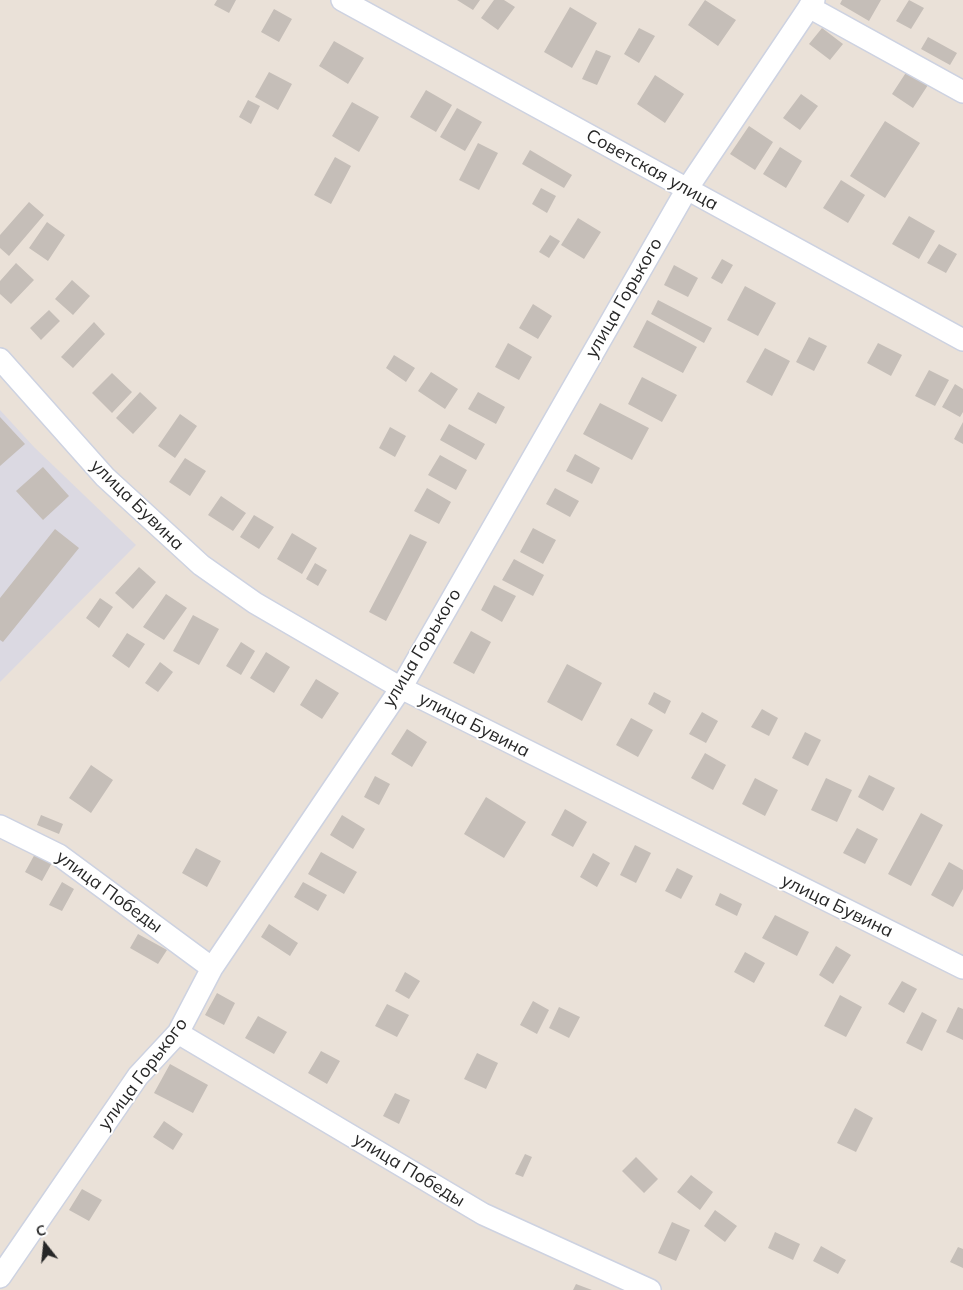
<!DOCTYPE html>
<html>
<head>
<meta charset="utf-8">
<style>
	body { margin:0 }
	#map { position:relative; width:963px; height:1290px; overflow:hidden; background:#eae1d8; font-family:Mulish,sans-serif }
	canvas { display:block }
	.north { position:absolute; left:20px; top:1220px; width:50px; height:50px; -webkit-text-stroke:4px #fff; paint-order:stroke; rotate:344deg; font-size:14px; font-weight:700; line-height:20px; text-align:center; color:#272727 }
	.north::after { content:''; display:block; margin:auto; width:18px; height:22px; background:#272727; clip-path:polygon(50% 0,100% 100%,50% 72%,0 100%) }
</style>
</head>
<body>
<div id="map">
<canvas width="963" height="1290"></canvas>
<div class="north">С</div>
</div>
<script>
const ctx = document.querySelector('canvas').getContext('2d');
ctx.lineJoin = 'round';
function fill(path, color) {
  ctx.fillStyle = color;
  ctx.fill(path, 'evenodd');
}
function stroke(path, color, width, dash) {
  ctx.strokeStyle = color;
  ctx.lineWidth = width;
  ctx.lineCap = dash ? 'butt' : 'round';
  ctx.setLineDash(dash || []);
  ctx.stroke(path);
}
function label(font, color, halo, rows, align = 'center') {
  ctx.font = font + ' Mulish,sans-serif';
  ctx.lineWidth = 4;
  ctx.setLineDash([]);
  ctx.textBaseline = 'middle';
  ctx.strokeStyle = halo;
  ctx.fillStyle = color;
  for (const [text, x, y, turn = 0] of rows) {
    ctx.save();
    ctx.translate(x, y);
    ctx.rotate((+turn || 0) * Math.PI / 180);
    ctx.textAlign = isNaN(turn) ? turn : align;
    if (halo) ctx.strokeText(text, 0, 0);
    ctx.fillText(text, 0, 0);
    ctx.restore();
  }
}
fill(new Path2D(`
	M0,410l34,37 102,98 -136,137z`), '#dbd9e2');
fill(new Path2D(`
	M217,0h19l-7,13 -15,-8z
	M457,0h23l-7,10z
	M494,0h10l11,7 -17,23 -17,-12z
	M705,0l31,20 -18,26 -30,-21z
	M842,0h39l-12,21 -29,-17z
	M909,0l15,8 -13,21 -15,-8z
	M570,7l27,16 -25,45 -28,-16z
	M274,9l18,10 -13,23 -18,-10z
	M639,28l16,8 -16,27 -15,-9z
	M822,28l21,16 -13,16 -21,-16z
	M928,37l29,16 -7,12 -29,-16z
	M334,41l30,17 -16,26 -29,-18z
	M596,50l15,6 -14,29 -15,-6z
	M907,71l21,14 -15,23 -21,-14z
	M269,72l23,12 -14,26 -23,-13z
	M655,75l29,19 -19,29 -28,-19z
	M426,90l26,15 -16,27 -26,-15z
	M801,94l17,12 -18,24 -17,-12z
	M248,100l12,6 -9,18 -12,-7z
	M352,102l27,15 -20,35 -27,-16z
	M457,108l25,14 -17,29 -25,-14z
	M885,121l35,22 -35,55 -35,-22z
	M749,126l24,16 -18,28 -25,-16z
	M478,143l20,10 -19,37 -20,-10z
	M780,147l22,14 -16,27 -23,-14z
	M530,150l42,25 -8,13 -42,-24z
	M335,157l16,9 -20,38 -17,-9z
	M841,180l24,15 -17,28 -25,-15z
	M541,188l15,8 -9,17 -15,-9z
	M29,202l15,13 -35,41 -9,-8v-13z
	M909,216l26,15 -16,28 -27,-15z
	M578,218l23,14 -17,27 -23,-14z
	M47,222l18,13 -17,26 -19,-13z
	M550,235l10,6 -11,17 -10,-6z
	M939,244l18,10 -11,19 -19,-10z
	M722,259l11,6 -11,19 -11,-6z
	M16,263l18,17 -23,24 -11,-10v-13z
	M674,265l24,13 -10,19 -24,-12z
	M72,280l18,16 -17,19 -18,-16z
	M745,286l31,17 -18,33 -31,-16z
	M658,300l54,28 -8,15 -53,-29z
	M533,304l19,12 -14,23 -19,-11z
	M49,310l11,11 -19,19 -11,-12z
	M647,320l50,27 -14,26 -50,-26z
	M94,322l11,12 -32,34 -12,-11z
	M809,337l18,9 -13,25 -18,-9z
	M508,343l24,14 -13,23 -24,-13z
	M878,343l24,12 -11,21 -24,-13z
	M765,348l25,13 -18,35 -26,-14z
	M394,355l21,13 -9,14 -20,-14z
	M929,370l20,10 -14,26 -20,-10z
	M431,372l27,17 -13,20 -27,-18z
	M112,373l20,19 -20,21 -20,-20z
	M642,377l35,18 -15,27 -34,-18z
	M955,384l8,5v23l-3,5 -18,-10z
	M140,392l17,16 -24,26 -17,-16z
	M478,392l27,15 -9,17 -28,-15z
	M600,403l49,25 -17,32 -49,-26z
	M180,414l17,12 -22,32 -17,-12z
	M0,417l25,27 -25,22z
	M963,422v22l-9,-5z
	M449,424l36,20 -9,16 -36,-20z
	M390,427l16,9 -11,21 -16,-9z
	M575,454l25,14 -8,16 -26,-13z
	M440,455l27,15 -11,20 -28,-15z
	M185,458l21,13 -16,25 -21,-14z
	M43,467l26,29 -26,24 -27,-29z
	M427,488l24,14 -12,22 -25,-13z
	M555,488l24,13 -9,16 -24,-13z
	M221,496l25,17 -13,18 -25,-16z
	M254,515l20,12 -15,22 -19,-12z
	M533,528l23,12 -13,24 -23,-12z
	M55,529l24,19 -76,94 -3,-2v-42z
	M292,533l25,15 -15,26 -25,-15z
	M410,534l17,8 -41,79 -17,-9z
	M514,559l30,16 -11,21 -31,-16z
	M315,563l12,7 -9,16 -12,-7z
	M139,567l17,15 -23,27 -18,-16z
	M494,585l22,11 -14,26 -21,-12z
	M166,594l21,14 -23,32 -21,-13z
	M100,598l13,9 -14,21 -13,-10z
	M193,615l26,14 -20,36 -26,-14z
	M471,631l20,11 -17,32 -21,-11z
	M127,633l18,11 -16,24 -17,-12z
	M241,642l14,9 -14,24 -15,-9z
	M266,652l24,15 -16,26 -24,-15z
	M160,662l13,10 -15,20 -13,-9z
	M567,664l35,19 -20,38 -35,-19z
	M316,679l23,14 -17,26 -22,-14z
	M654,692l17,9 -6,13 -17,-10z
	M762,709l16,9 -9,18 -18,-9z
	M702,712l16,9 -12,22 -17,-9z
	M631,718l22,12 -15,27 -22,-12z
	M407,729l20,13 -15,25 -21,-13z
	M805,732l16,8 -13,26 -16,-8z
	M705,753l21,12 -13,25 -22,-12z
	M91,765l22,15 -22,33 -22,-15z
	M869,775l26,13 -12,23 -25,-14z
	M375,776l15,8 -11,21 -15,-8z
	M755,778l23,12 -13,26 -23,-12z
	M826,778l26,12 -15,32 -26,-12z
	M486,797l40,25 -22,36 -40,-24z
	M565,809l22,13 -14,25 -22,-12z
	M921,813l22,12 -32,61 -23,-12z
	M41,815l22,9 -4,10 -22,-9z
	M342,815l23,14 -12,20 -23,-14z
	M857,828l21,11 -13,25 -22,-11z
	M635,845l16,8 -15,30 -16,-8z
	M196,848l25,13 -14,26 -25,-14z
	M36,852l17,9 -11,20 -17,-9z
	M321,852l36,20 -13,22 -36,-20z
	M593,853l17,10 -13,24 -17,-10z
	M949,862l14,8v19l-10,18 -22,-12z
	M677,868l16,8 -12,23 -16,-8z
	M62,882l12,7 -12,22 -13,-6z
	M303,882l24,13 -9,16 -24,-14z
	M720,893l22,11 -5,12 -22,-11z
	M775,915l34,17 -12,24 -35,-18z
	M269,924l29,19 -8,13 -29,-19z
	M138,934l29,16 -9,14 -28,-16z
	M836,946l15,9 -18,29 -14,-9z
	M745,952l20,11 -11,20 -20,-11z
	M405,972l15,9 -11,18 -14,-8z
	M902,981l15,8 -13,24 -16,-9z
	M217,993l18,10 -11,22 -19,-10z
	M840,995l22,12 -16,30 -22,-11z
	M533,1001l16,9 -12,24 -17,-9z
	M387,1004l22,11 -12,22 -22,-11z
	M559,1007l21,10 -11,21 -20,-10z
	M958,1007l5,2v31l-17,-8z
	M922,1012l15,8 -15,31 -16,-8z
	M258,1016l29,16 -13,22 -29,-16z
	M321,1051l19,10 -13,23 -19,-11z
	M477,1053l21,10 -12,26 -22,-10z
	M170,1064l38,21 -15,28 -39,-20z
	M395,1093l15,7 -11,24 -16,-8z
	M855,1108l18,10 -17,34 -19,-9z
	M164,1121l19,13 -10,16 -20,-13z
	M525,1154l7,3 -9,20 -8,-3z
	M636,1157l22,22 -14,14 -22,-22z
	M691,1175l22,17 -13,18 -23,-18z
	M82,1189l20,11 -13,21 -20,-11z
	M715,1210l22,16 -12,16 -21,-16z
	M672,1222l18,8 -14,31 -18,-8z
	M775,1232l25,12 -7,16 -25,-12z
	M821,1246l25,14 -8,14 -25,-13z
	M958,1247l5,2v19l-13,-6z
	M576,1284l16,6h-19z`), '#c5beb8');
const minor = new Path2D(`
	M342,0l621,340
	M809,7l154,85
	M0,359l105,118 96,88 54,38 146,85 562,280
	M0,826l59,29 153,113
	M178,1033l305,181 167,76
	M0,1277l138,-201 40,-43 34,-65 189,-280 286,-499 127,-189`);
stroke(minor, '#cdd2e1', 24);
stroke(minor, '#fff', 21);
label('18px', '#272727', '#fff', [
	["Советская улица",652,170,29],
	["улица Горького",624,298,-60],
	["улица Бувина",137,505,44],
	["улица Горького",422,648,-59],
	["улица Бувина",474,725,27],
	["улица Победы",109,892,36],
	["улица Бувина",837,906,26],
	["улица Горького",143,1074,-53],
	["улица Победы",409,1170,31]
]);
</script>
</body>
</html>
